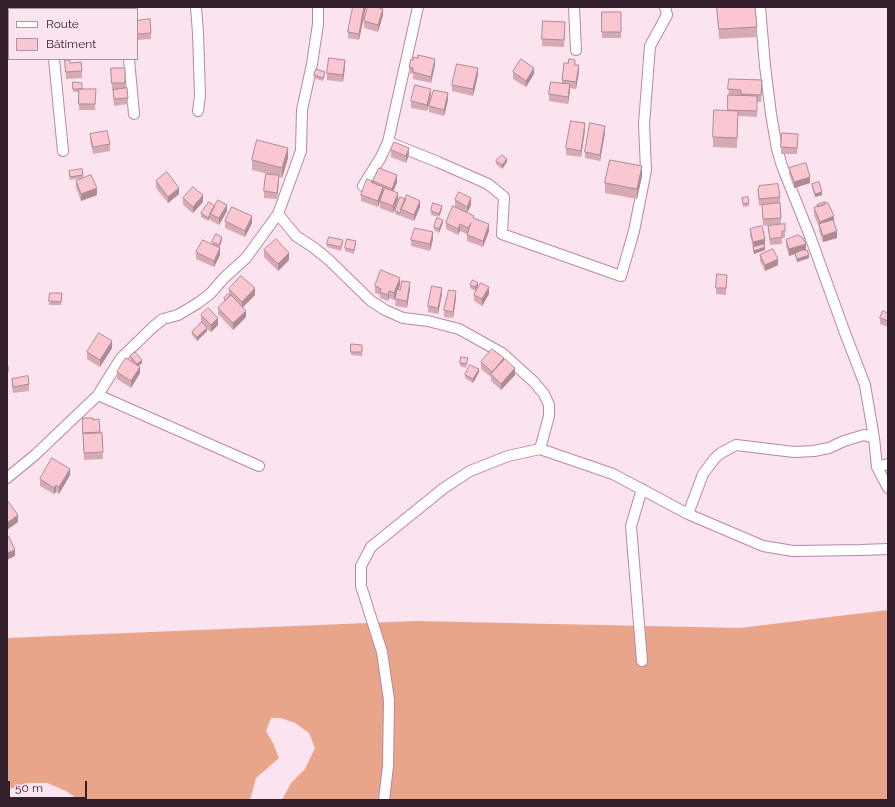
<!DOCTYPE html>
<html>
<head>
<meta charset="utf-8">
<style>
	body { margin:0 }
	#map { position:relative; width:895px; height:807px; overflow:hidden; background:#fbe3f0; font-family:Raleway,sans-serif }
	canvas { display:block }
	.frame { position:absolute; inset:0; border:8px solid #331e2b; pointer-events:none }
	.legend { position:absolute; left:8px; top:8px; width:130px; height:52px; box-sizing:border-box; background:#fbe3f0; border:1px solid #ab94a1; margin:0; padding:5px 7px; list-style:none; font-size:12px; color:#331e2b }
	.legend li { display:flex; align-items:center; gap:8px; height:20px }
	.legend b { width:20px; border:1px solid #ab94a1 }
	.scale { position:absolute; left:8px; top:781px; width:79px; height:18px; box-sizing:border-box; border:2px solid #331e2b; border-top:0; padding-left:5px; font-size:12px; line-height:14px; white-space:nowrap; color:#331e2b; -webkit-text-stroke:3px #fbe3f0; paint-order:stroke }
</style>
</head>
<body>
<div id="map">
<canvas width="895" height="807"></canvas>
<div class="frame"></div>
<ul class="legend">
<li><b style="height:5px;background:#fff"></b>Route</li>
<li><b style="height:11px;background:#f9c6d2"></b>Bâtiment</li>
</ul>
<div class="scale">50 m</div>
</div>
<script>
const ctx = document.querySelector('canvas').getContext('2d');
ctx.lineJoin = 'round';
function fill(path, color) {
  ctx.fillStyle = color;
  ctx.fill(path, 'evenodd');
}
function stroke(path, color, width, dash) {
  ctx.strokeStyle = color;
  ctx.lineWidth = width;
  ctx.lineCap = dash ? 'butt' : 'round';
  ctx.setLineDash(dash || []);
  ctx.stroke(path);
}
fill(new Path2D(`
	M888,610v190h-606l9,-17 14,-14 10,-21 -6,-15 -14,-10 -14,-5h-10l-5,13 7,12 6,15 -23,20 -5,19 -2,3h-170l-13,-9 -19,-8h-20l-20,7v-152l408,-17 325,7z`), '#e9a58a');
const street = new Path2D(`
	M124,7v2
	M196,7l2,26 2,63 -2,15
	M574,7l2,43
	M760,7l5,59 6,48 6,35 5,17 28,70 35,97 20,52 9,53 3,29 11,21
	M54,9v-2
	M54,59l9,92
	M129,59l5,55
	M388,142l50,20 50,22 16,13 -2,37 119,42 13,-45 12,-61 -2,-46 6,-78 17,-31 -2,-8
	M363,186l18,-29 7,-15 30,-135
	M278,214l18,22 17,11 16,13 42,41 14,9 18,8 25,3 31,8 43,24 32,29 10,12 5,11v11l-9,33
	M98,395l161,71
	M877,467l11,-3
	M7,478l28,-23 63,-60 23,-37 32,-31 10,-8 15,-4 20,-12 12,-9 14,-16 22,-20 32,-44 23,-63 1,-41 10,-46 6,-40v-17
	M642,489l-11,37 11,135
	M688,514l15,-40 12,-16 6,-5 15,-8 58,7 20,-1 15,-3 15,-7 20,-6 10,3
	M384,800l4,-34 1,-66 -7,-48 -21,-66v-20l10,-19 73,-59 26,-17 38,-15 32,-7 73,25 75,40 75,32 30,5 68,-1 27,-1`);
stroke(street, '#ba86a5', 12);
stroke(street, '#fff', 10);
fill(new Path2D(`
	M75,7h16v1l3,1h-19z
	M366,7l-7,33 -11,-2v-6z
	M717,7h38l2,30 -38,2z
	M602,12h19v26h-19z
	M383,15l-5,17 -14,-4v-7z
	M137,21l14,12v6l-14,1z
	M565,28l-1,19 -22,-1v-7z
	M418,58l17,7 -4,18 -18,-4v-5l-4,-1v-6l4,-7z
	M65,60l5,3 12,8v7l-16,1z
	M575,65l4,7 -3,17 -6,-1 -2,16 -19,-3v-7l13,-11v-3z
	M345,67l-2,15 -16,-2v-7z
	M111,68h14v20l3,10v6l-14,2 -1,-16h-1z
	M513,72l21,2 -8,13 -13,-8z
	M314,75h11l-2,6 -9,-3z
	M478,75l-5,21 -21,-5v-6z
	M729,79l33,8 -1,15h-4v15l-19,-1 -1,32 -24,-1v-10l15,-26z
	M73,82l9,7h14l-1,21h-16v-18h-6z
	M431,95l-4,16 -16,-3v-7z
	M448,100l-4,16 -15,-4v-6z
	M585,130l-4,27 -15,-2v-7z
	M605,133l-5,28 -15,-3v-6z
	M90,134l20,10v7l-17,3 -3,-14z
	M798,141l-1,13h-16v-7z
	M391,150l18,4 -3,9 -15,-6z
	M288,158l-6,20 -3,-1 -2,22 -13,-1v-7l4,-17 -16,-4v-10z
	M496,161l11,1 -5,7 -6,-5z
	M789,168l21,15 -16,5 -5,-14z
	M69,171l14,4v3l-13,2z
	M642,176l-5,23 -32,-6v-10z
	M76,181l21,14 -16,6 -5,-13z
	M156,181l23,13 -11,9 -12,-15z
	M373,181l24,1 -4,9 5,8 -5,14 -13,-5v-6l-2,5 -17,-6v-6l12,-12z
	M812,184l10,11 -7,2 -3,-10z
	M758,189l22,8 1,27 -18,2 -1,-21 -3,1z
	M400,197l20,10 -6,14 -13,-5v-1l-1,1 -5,-2v-3z
	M183,198l20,4 -10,11 -10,-8z
	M742,198l7,5v3l-6,1z
	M455,200l16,5 -4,8 22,18 -6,16 -16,-6v-7l-7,-3 -2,4 -12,-6v-6l15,-13 -6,-3z
	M817,205l17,16 3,17 -14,4 -4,-11v-4l-5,-12v-7l3,-1z
	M215,206l12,5 -8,14 -9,-5v-3l-2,4 -7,-4v-4z
	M442,209l-3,8 -8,-2v-4z
	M225,221l27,2 -7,14 -20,-9z
	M443,223l-4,10 -5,-3v-3z
	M768,226l17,5v7h-3v6l-12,1z
	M750,229l15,16v5l-11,4 -1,-3v-4l-3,-12z
	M433,239l-3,12 -19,-5v-6z
	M222,240l-3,8 1,7 -6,12 -18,-8v-7l16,-8v-2z
	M786,240l20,10 3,8 -12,4 -2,-6v-2l-6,2 -3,-10z
	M343,243l-2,8 -14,-4v-3z
	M356,244l-2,10 -9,-3v-3z
	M264,250l25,10 -11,11 -14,-14z
	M760,255l18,10 -13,6 -5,-10z
	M727,282l-1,13 -10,-1v-6z
	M400,285l-1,4h11l-3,19 -12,-2 1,-10 -2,4 -5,-2 -1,3 -8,-3v-3l-5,-2v-7z
	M470,285l8,1 -3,5 -5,-3z
	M229,289l26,6 -12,12 3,10 -13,13 -15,-16v-6l6,-6v-4l5,-4z
	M50,293h12l-1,12h-12z
	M442,294l-4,20 -10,-2v-6z
	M489,294l-7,12 -8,-5v-6z
	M456,298l-3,20 -9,-1v-7z
	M888,313v14l-8,-3v-6z
	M201,315l17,10 -7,7 -4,-3v2l-10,10 -5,-6v-3l9,-10z
	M351,344l11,1v11l-11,-1z
	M112,348l-12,19 -13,-8v-7z
	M130,356l12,7 -4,3 2,7 -9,15 -14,-9v-7l16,-9 -3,-4z
	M504,360l11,15 -14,15 -10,-9v-4l-10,-8v-7z
	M468,362l-2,6 -6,-2v-3z
	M479,372l-6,11 -8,-5v-3z
	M12,379l17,5v7l-16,2 -1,-8z
	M7,380l1,9v6h-1z
	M83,418l10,2 6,-1 1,14h2l1,26 -19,1z
	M70,475l-11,19 -3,-2 -2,2 -14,-8v-7z`), '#d6aab5');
fill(new Path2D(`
	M364,7h2l-7,33v-6z
	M383,9v6l-5,17v-7z
	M435,59v6l-4,18v-6z
	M345,60v7l-2,15v-7z
	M579,65v7l-3,17v-7z
	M478,68v7l-5,21v-7z
	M534,68v6l-8,13v-6z
	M570,84v7l-2,13v-7z
	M431,89v6l-4,16v-6z
	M448,93v7l-4,16v-6z
	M585,123v7l-4,27v-6z
	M605,126v7l-5,28v-6z
	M288,148v10l-6,20v-10z
	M409,148v6l-3,9v-7z
	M507,159v3l-5,7v-4z
	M642,166v10l-5,23v-10z
	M279,175v7l-2,17v-6z
	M397,175v7l-5,13v-6z
	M810,177v6l-16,5v-6z
	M383,187v6l-5,14v-6z
	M97,188v7l-16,6v-7z
	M179,188v6l-11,9v-6z
	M822,192v3l-7,2v-3z
	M398,193v6l-5,14v-7z
	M203,195v7l-10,11v-6z
	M471,198v7l-4,8v-6z
	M420,201v6l-6,14v-6z
	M227,205v6l-8,14v-7z
	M442,206v3l-3,8v-3z
	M210,214v3l-2,4v-3z
	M252,216v7l-7,14v-6z
	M834,216v7l-14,3v-4z
	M443,220v3l-4,10v-4z
	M460,224v7l-2,4v-6z
	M489,224v7l-6,16v-6z
	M837,231v7l-14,4v-6z
	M433,232v7l-3,12v-7z
	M222,237v3l-3,8v-3z
	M765,239v6l-12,3v-6z
	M806,244v7l-11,2v1l-6,2v-7z
	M765,247v3l-11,4v-3z
	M220,248v7l-6,12v-6z
	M289,253v7l-11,11v-7z
	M809,255v3l-12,4v-3z
	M778,259v6l-13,6v-6z
	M400,278v7l-6,15v-7z
	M410,282v7l-3,19v-7z
	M478,283v3l-3,5v-4z
	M489,287v7l-7,12v-7z
	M255,288v7l-13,13v-6z
	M442,288v6l-4,20v-6z
	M389,291v7l-1,3v-6z
	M456,291v7l-3,20v-6z
	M246,311v6l-13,13v-7z
	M218,318v7l-7,7v-7z
	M207,328v3l-10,10v-4z
	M112,341v7l-12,19v-7z
	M504,358v7l-12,11v-4z
	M142,360v3l-5,4v-3z
	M140,367v6l-9,15v-7z
	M515,368v7l-14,15v-6z
	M479,369v3l-6,11v-4z
	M70,469v6l-11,19v-7z
	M56,485v7l-2,2v-6z
	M18,515v7l-11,8v-7z
	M15,550v6l-8,4v-7z`), '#ae8b93');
const building = new Path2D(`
	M353,7h11l-5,27 -11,-2z
	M368,7h9l6,2 -5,16 -14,-4z
	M717,7h38l2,20 -38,2z
	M602,12h19v20h-19z
	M150,19l1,14 -14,1v-13z
	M543,21l22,1 -1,18 -22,-1z
	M418,55l17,4 -4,18 -18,-5v-4l-4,-1 2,-8 2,1 1,-3 4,1z
	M329,58l16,2 -2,15 -16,-2z
	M521,59l13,9 -8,13 -13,-9z
	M569,59l6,1v5h4l-3,17 -14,-2 2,-17h4z
	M65,60h5v3l11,-1 1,9 -16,1z
	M457,64l21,4 -5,21 -21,-4z
	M111,68h14v15h-13z
	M316,69l9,3 -2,6 -9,-3z
	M729,79l33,1 -1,15 -20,-1v-4l-13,-1z
	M73,82l9,1v6h-9z
	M551,82l19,2 -2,13 -19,-3z
	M415,85l16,4 -4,16 -16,-4z
	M127,88l1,10 -14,1 -1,-9z
	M79,89h17l-1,15h-16z
	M434,90l14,3 -4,17 -15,-4z
	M728,95l29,1v15l-29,-1z
	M714,110l24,1 -1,27 -24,-1z
	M571,121l14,2 -4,28 -15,-3z
	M590,123l15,3 -5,29 -15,-3z
	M107,131l3,13 -17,3 -3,-13z
	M782,133l16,1 -1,14 -16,-1z
	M257,140l31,8 -6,20 -30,-8z
	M394,142l15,6 -3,8 -15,-6z
	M502,155l5,4 -5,6 -6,-4z
	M610,160l32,6 -5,23 -32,-6z
	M806,163l4,14 -16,5 -5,-14z
	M379,168l18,7 -5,14 -19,-8z
	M82,169l1,6 -13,2 -1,-6z
	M167,172l12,16 -11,9 -12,-16z
	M266,174l13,1 -2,18 -13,-2z
	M91,175l6,13 -16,6 -5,-13z
	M367,179l5,2 -1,1 12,5 -5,14 -17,-6z
	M819,182l3,10 -7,2 -3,-10z
	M778,184l2,13 -21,2 -1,-10 1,-1v-2z
	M193,187l10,8 -10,12 -10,-9z
	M385,188l13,5 -5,13 -13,-5z
	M459,192l12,6 -4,9 -12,-7z
	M407,195l13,6 -6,14 -13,-6z
	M400,197l6,2 -5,10 -1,4 -5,-2z
	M748,197l1,6 -6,1 -1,-6z
	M218,200l9,5 -8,13 -9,-4z
	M209,202l6,4 -7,12 -7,-5z
	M825,202v2l-7,3 -1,-2z
	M433,203l9,3 -3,8 -8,-3z
	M780,203l1,15 -18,1 -1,-14z
	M828,203l6,13 -14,6 -6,-14z
	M453,206l21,10 -1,2 16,6 -6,17 -16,-6 4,-12 -3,5 -8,-4 -2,5 -12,-6z
	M232,207l20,9 -7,15 -20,-10z
	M437,218l6,2 -4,9 -5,-2z
	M833,220l4,11 -14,5 -4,-12z
	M785,224v7h-3v6l-12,2 -2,-13z
	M762,226l3,13 -12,3 -3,-13z
	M415,228l18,4 -3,12 -19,-4z
	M216,234l6,3 -3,8 -7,-3z
	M798,235l5,3 3,6 -17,5 -3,-9z
	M329,237l14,3 -2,7 -14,-3z
	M276,239l13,14 -11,11 -14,-14z
	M347,239l9,2 -2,9 -9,-2z
	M203,240l17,8 -6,13 -18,-9z
	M764,244l1,3 -11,4 -1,-4z
	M773,249l5,10 -13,6 -5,-10z
	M803,250h4l2,5 -12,4 -2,-6z
	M381,270l19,8 -6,15 -5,-2 -1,4 -8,-3 1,-3 -6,-3z
	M717,274l10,1 -1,13h-10z
	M241,276l14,12 -13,14 -13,-13z
	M473,280l5,3 -3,4 -5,-2z
	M402,281l8,1 -3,19 -12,-2 2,-10 3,1z
	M481,283l8,4 -7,12 -8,-4z
	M432,286l10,2 -4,20 -10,-2z
	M449,290l7,1 -3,21 -9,-2z
	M50,293h12l-1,9 -12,-1z
	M228,294l2,2 -4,4 -2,-2z
	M231,295l15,16 -13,12 -15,-15z
	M208,308l10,10 -7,7 -10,-10z
	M883,311l5,2v8l-8,-3z
	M202,322l5,6 -10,9 -5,-5z
	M99,333l13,8 -12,19 -13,-8z
	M351,344l11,1v7h-11z
	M492,349l12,9 -12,14 -11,-10z
	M135,352l7,8 -5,4 -7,-8z
	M461,357l7,1 -2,6 -6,-1z
	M126,358l14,9 -9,14 -14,-9z
	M505,359l10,9 -14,16 -10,-10z
	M470,365l9,4 -6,10 -8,-4z
	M7,366h1v6h-1z
	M28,376l1,8 -16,3 -1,-8z
	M83,418h10v2l6,-1 1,13 -17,1z
	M102,433l1,19 -19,1 -1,-19z
	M52,458l18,11 -11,18 -3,-2 -2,3 -14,-9z
	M7,500l11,15 -11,8z
	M9,537l6,13 -8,3v-15z`);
fill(building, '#f9c6d2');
stroke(building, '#ae8b93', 1);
</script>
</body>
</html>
